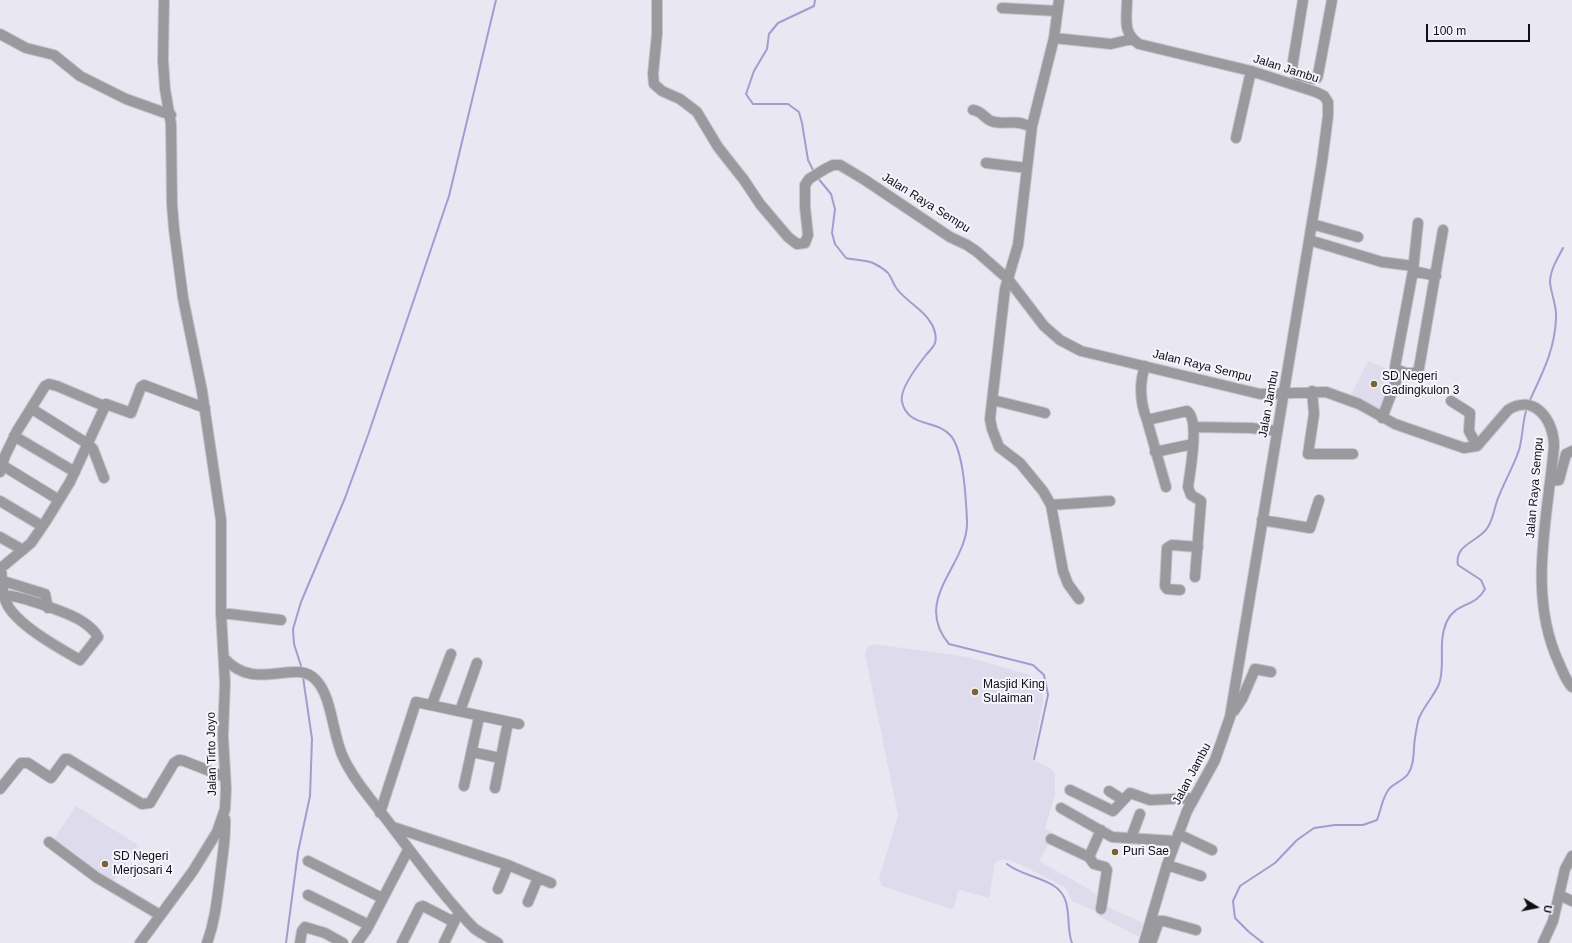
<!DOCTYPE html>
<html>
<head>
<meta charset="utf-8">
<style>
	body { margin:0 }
	#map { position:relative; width:1572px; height:943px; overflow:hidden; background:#e9e7f2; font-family:Helvetica,sans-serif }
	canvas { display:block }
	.north { position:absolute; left:1516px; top:887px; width:40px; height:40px; -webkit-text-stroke:3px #f6f5fe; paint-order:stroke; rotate:100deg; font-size:11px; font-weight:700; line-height:16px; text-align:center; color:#0f0e12 }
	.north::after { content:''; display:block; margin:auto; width:14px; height:18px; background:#0f0e12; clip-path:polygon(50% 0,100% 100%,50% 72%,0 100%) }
	.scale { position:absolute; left:1426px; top:24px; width:104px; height:18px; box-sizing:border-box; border:2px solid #0f0e12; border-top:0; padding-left:5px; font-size:12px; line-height:14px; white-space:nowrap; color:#0f0e12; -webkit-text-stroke:3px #f6f5fe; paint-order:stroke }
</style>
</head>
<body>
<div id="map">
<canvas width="1572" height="943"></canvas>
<div class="north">U</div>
<div class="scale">100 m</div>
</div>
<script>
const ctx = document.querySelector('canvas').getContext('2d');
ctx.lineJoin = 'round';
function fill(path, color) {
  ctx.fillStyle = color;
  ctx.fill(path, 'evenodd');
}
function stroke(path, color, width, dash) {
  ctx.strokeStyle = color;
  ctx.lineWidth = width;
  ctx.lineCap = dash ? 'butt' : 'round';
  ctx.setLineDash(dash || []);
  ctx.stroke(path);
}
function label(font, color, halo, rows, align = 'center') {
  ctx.font = font + ' Helvetica,sans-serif';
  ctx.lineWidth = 4;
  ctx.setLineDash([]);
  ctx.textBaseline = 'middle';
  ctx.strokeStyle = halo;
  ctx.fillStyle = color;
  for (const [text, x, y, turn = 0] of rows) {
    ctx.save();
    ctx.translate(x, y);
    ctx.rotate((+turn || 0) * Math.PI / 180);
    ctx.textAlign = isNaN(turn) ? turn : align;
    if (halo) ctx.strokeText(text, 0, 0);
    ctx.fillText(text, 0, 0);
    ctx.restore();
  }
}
fill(new Path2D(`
	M1368,361l27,11 -15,39 -30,-14z
	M873,644l94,13 60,17 10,6 6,10v12l-11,57 21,11 2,5v20l-10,33 9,6 -15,27 48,27 20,14 -1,4 37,17 -4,14 -40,-21 1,-3 -28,-12 -7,-14 -46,-23 -15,-5 -9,3 -6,36 -29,-8 -2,1 -4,16 -3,2 -69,-23 -3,-7 19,-64 -33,-161 2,-6z
	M76,806l62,39 -26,39 -59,-44z`), '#dedbed');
stroke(new Path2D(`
	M814,172l-6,-12 -6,-37 -3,-11 -11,-8h-35l-7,-10 8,-23 13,-22 2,-15 9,-11 36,-17 1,-6
	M817,177l14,17 4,15 -3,24 3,11 11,14c8,2 19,2 27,5 4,2 12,7 15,10 4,5 5,11 9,16 9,12 24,19 32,31 5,6 8,16 6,23 -1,4 -6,8 -9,12 -8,10 -27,35 -24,47 6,26 35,17 49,34 13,16 15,64 16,85 2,43 -56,78 -18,123l84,21 11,10 4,20 -14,64
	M1529,402c13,-28 26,-52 27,-84 1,-12 -5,-24 -6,-36 0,-12 8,-24 13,-34
	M302,669l-8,-25 -1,-15 8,-27 44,-104 23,-63 81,-239 47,-196
	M1007,864c18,15 52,13 59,38 4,14 1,28 6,41
	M286,943l12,-91 12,-56 2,-57 -9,-62
	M1263,943l-14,-11 -14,-14 -2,-17 7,-15 35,-23 22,-23 17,-12 21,-3h28l14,-5c4,-10 5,-22 12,-31 5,-6 14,-8 19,-15 7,-10 5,-24 7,-36 1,-6 2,-14 4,-20 5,-12 15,-22 20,-34 7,-18 -2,-42 8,-63 9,-19 28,-13 38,-32l-4,-9 -23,-15c-4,-21 21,-23 30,-38 5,-8 6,-17 9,-26 6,-17 16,-33 22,-51 4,-13 3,-28 8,-42`), '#a69acf', 2);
const minor = new Path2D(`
	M657,0v34l-4,40 1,10 8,7 18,8 17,13 21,35 26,33 16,24 28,33 9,7 8,-1 3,-8 -3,-28v-22l4,-6 16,-10 8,-4h7l25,15 85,57 17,8 9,6 32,28 36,47 16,14 21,11 179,43 66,-2 33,12 36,20 69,24 13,-2 31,-36c26,-17 46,10 46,36 -6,71 -27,149 5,217 3,7 7,18 13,24
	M1059,0l-5,38 -22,88 -14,119 -13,44 -15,130 2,10 7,18 21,16 23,28 8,14 12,66 5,13 11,15
	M1127,0c0,18 -5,33 12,44l112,27 65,21 8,4 4,6v14l-6,46 -92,555 -15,43 -28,51 -20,54 -23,78
	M1303,0l-11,68 5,7 16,4 4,-1 1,-3 14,-75
	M1002,8l55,3
	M0,34l26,14 28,7 26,21 46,23 45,16
	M1054,38l57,6 21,-5
	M973,110c9,1 11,8 18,11 10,4 19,0 29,2 5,1 6,3 12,3
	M1236,138l15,-67
	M986,163l41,5
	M1418,223l-5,48 -18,96v2l11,4h10l3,-5 24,-138
	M1312,224l46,13
	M1309,240l73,22 31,4
	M1413,271l23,5
	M1145,366c-6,18 -5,36 2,54
	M1312,391l2,23 -6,40h45
	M993,400l52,13
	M1451,401l19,12 -1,18 8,15
	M32,409l56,35 5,5 11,29
	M1382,418l18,-47
	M1194,427l57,1 26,3
	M14,436l61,36
	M1155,452l38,-8
	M2,465l57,35
	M0,472l5,-16 12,-25 28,-45 4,-2 8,2 47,20
	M1551,481l8,-1 7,-26 6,-3
	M1166,487l-19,-67 40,-9c13,8 3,61 1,76l3,8 10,6 -6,76
	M0,501l42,25
	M1051,505l59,-4
	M1262,520l48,8 9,-28
	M0,537l23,13
	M3,581l42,13 3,14
	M1180,590l-13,-1 -2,-3 2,-38 5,-3 26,2
	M4,596c13,-2 68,18 79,26 6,4 12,9 15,15l-18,23c-21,-12 -65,-36 -74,-58 -4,-10 -4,-24 -5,-34l30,-25 15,-22 24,-39 36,-78 25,9 10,-26 3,-2 61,23
	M221,613l60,7
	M224,658c32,36 71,-1 92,22 17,18 16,56 28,79 12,25 33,47 49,69 18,24 36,48 55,71 9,10 17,21 27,30 7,5 15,9 23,14
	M432,704l19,-50
	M460,711l17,-48
	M1234,711l8,-12 13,-30 16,3
	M472,752l28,6
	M464,786l15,-69
	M495,788l13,-66
	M0,789l21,-26h7l23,15 14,-19h3l74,45 8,-1 24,-40 5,-3 5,1 41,16
	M1070,790l43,21 17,-18 20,7 43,-2
	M1109,791l14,9
	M1061,808l51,29 63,4
	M380,813l36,-111 103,22
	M393,827l115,38 43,18
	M1178,834l34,16
	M1131,838l9,-24
	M1051,839l38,18
	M49,842l47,35 64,38
	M308,861l74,37
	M1167,865l34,11
	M498,889l10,-24
	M308,895l61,30
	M1559,895l13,6
	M528,902l10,-24
	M1101,909l6,-39 -2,-3 -11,-3 -5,-7 12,-27
	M140,943l53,-72 24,-39 8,-23 1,-20 -3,-53 2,-53 -4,-70v-93l-19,-129 -19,-93 -9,-69 -2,-25 -1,-80 -6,-35 -2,-29 1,-60
	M207,943c8,-22 10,-43 13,-66 2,-19 6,-38 5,-58
	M300,943l2,-12 3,-4 20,6 18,10
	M357,943l10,-14 41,-79
	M402,943l18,-36 3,-1 31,16
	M444,943l13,-27
	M1151,943l8,-22h5l32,9
	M1543,943l10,-22 12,-52 7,-13`);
stroke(minor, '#c6c4ce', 12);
stroke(minor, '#9a999e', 10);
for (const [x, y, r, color] of [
	[1374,384,4,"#796333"],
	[975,692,4,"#796333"],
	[1115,852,4,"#796333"],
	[105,864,4,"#796333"]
]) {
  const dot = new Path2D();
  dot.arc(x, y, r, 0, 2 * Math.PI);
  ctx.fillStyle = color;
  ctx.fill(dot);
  stroke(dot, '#f6f5fe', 1.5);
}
label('12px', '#0f0e12', '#f6f5fe', [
	["Jalan Jambu",1286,69,18],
	["Jalan Raya Sempu",926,203,32],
	["Jalan Raya Sempu",1202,366,14],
	["Jalan Jambu",1269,404,-80],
	["Jalan Raya Sempu",1535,488,-85],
	["Jalan Tirto Joyo",212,754,-91],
	["Jalan Jambu",1192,774,-62]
]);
label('12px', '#0f0e12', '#f6f5fe', [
	["SD Negeri",1382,377],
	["Gadingkulon 3",1382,391],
	["Masjid King",983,685],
	["Sulaiman",983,699],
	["Puri Sae",1123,852],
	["SD Negeri",113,857],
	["Merjosari 4",113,871]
], 'left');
</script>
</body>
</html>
